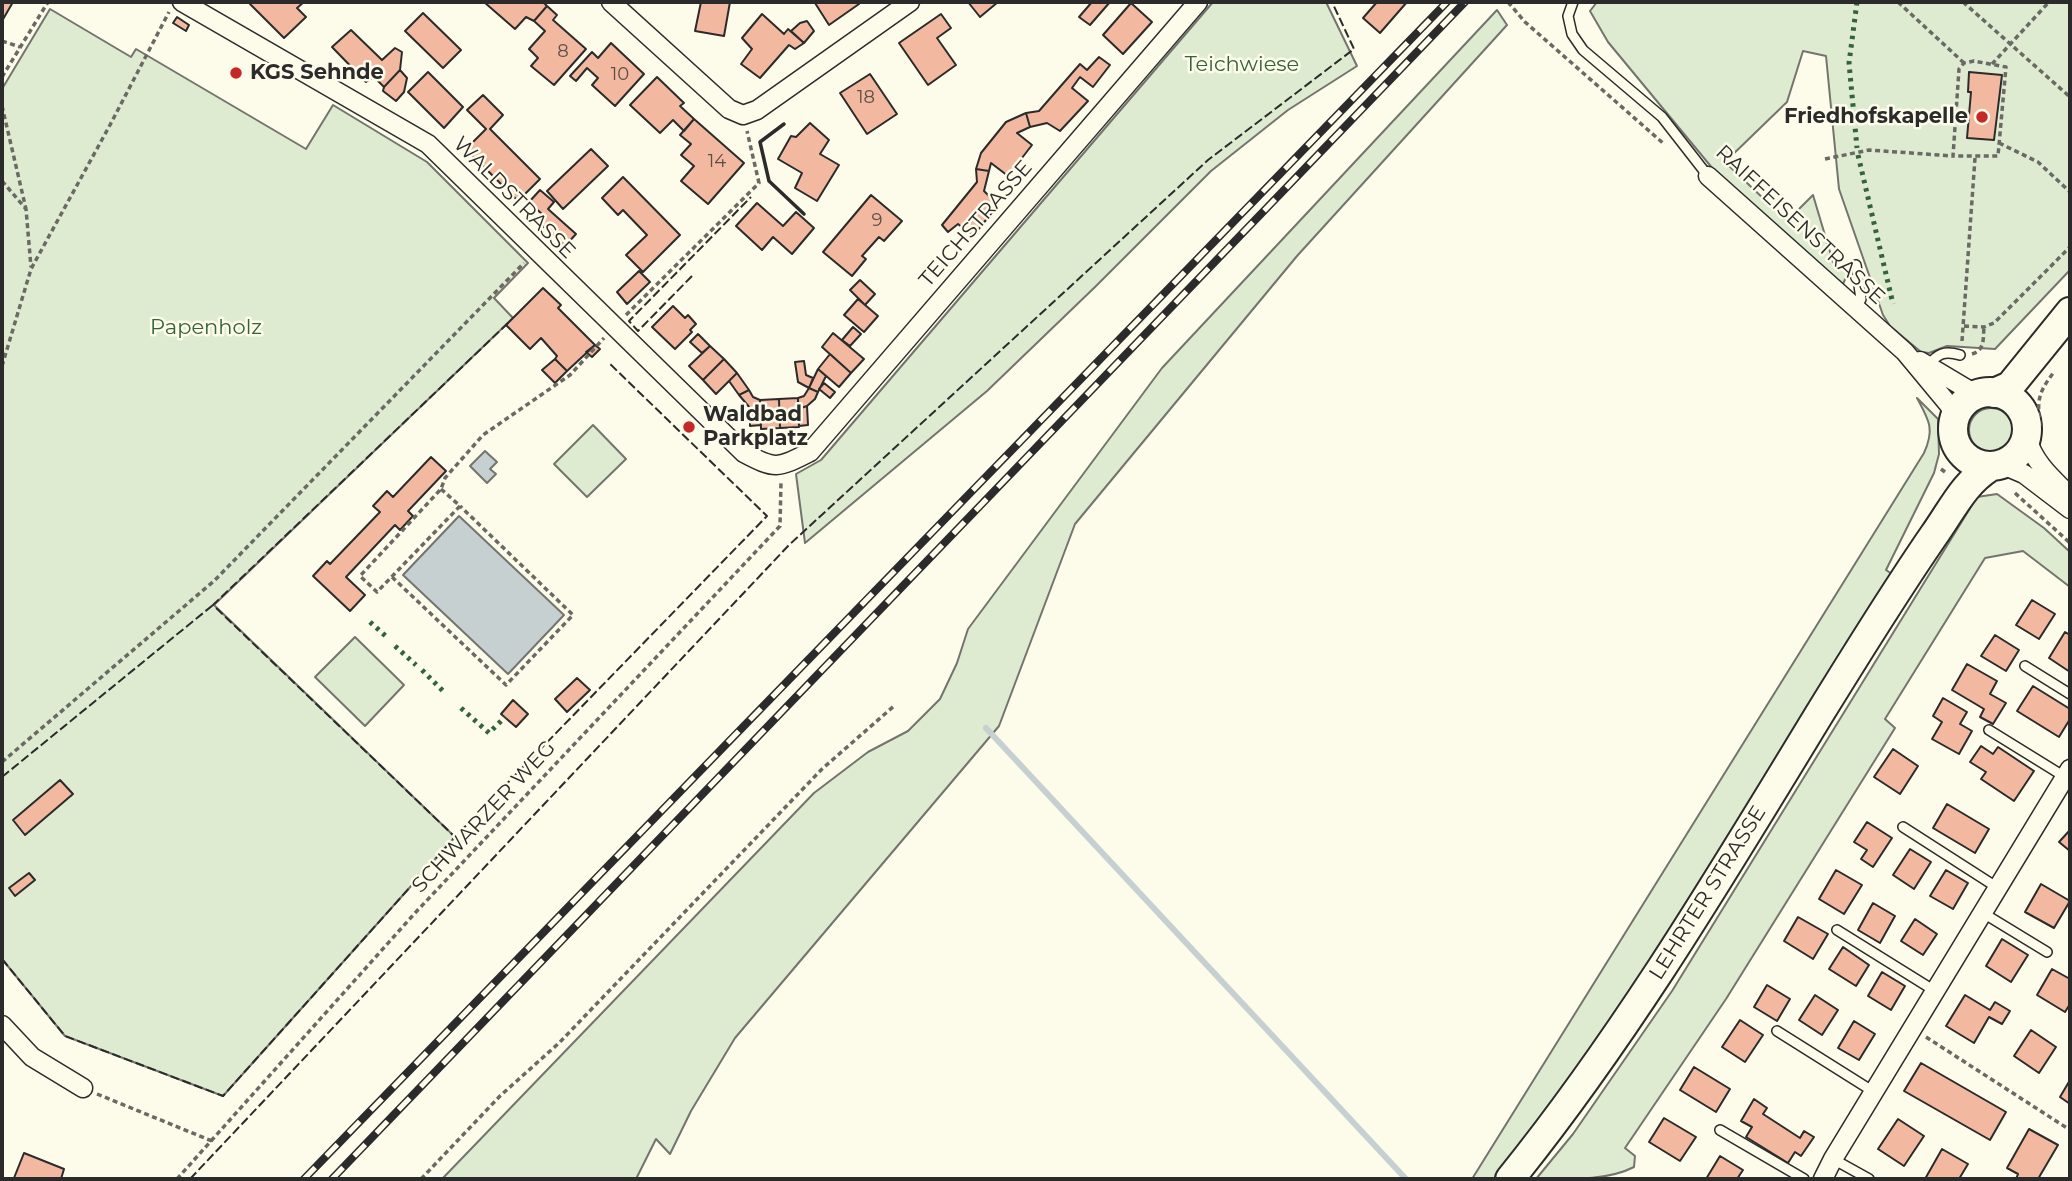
<!DOCTYPE html>
<html>
<head>
<meta charset="utf-8">
<style>
	body { margin:0 }
	#map { position:relative; width:2072px; height:1181px; overflow:hidden; background:#fdfbea; font-family:Montserrat,sans-serif }
	canvas { display:block }
	.frame { position:absolute; inset:0; border:4px solid #2b2b2b; pointer-events:none }
</style>
</head>
<body>
<div id="map">
<canvas width="2072" height="1181"></canvas>
<div class="frame"></div>
</div>
<script>
const ctx = document.querySelector('canvas').getContext('2d');
ctx.lineJoin = 'round';
function fill(path, color) {
  ctx.fillStyle = color;
  ctx.fill(path, 'evenodd');
}
function stroke(path, color, width, dash) {
  ctx.strokeStyle = color;
  ctx.lineWidth = width;
  ctx.lineCap = dash ? 'butt' : 'round';
  ctx.setLineDash(dash || []);
  ctx.stroke(path);
}
function label(font, color, halo, rows, align = 'center') {
  ctx.font = font + ' Montserrat,sans-serif';
  ctx.lineWidth = 5;
  ctx.setLineDash([]);
  ctx.textBaseline = 'middle';
  ctx.strokeStyle = halo;
  ctx.fillStyle = color;
  for (const [text, x, y, turn = 0] of rows) {
    ctx.save();
    ctx.translate(x, y);
    ctx.rotate((+turn || 0) * Math.PI / 180);
    ctx.textAlign = isNaN(turn) ? turn : align;
    if (halo) ctx.strokeText(text, 0, 0);
    ctx.fillText(text, 0, 0);
    ctx.restore();
  }
}
const green = new Path2D(`
	M1213,2h113l31,64 -69,44 -77,61 -116,116 -108,104 -182,152 -9,-69 25,-14z
	M1597,2h473v268l-75,79 -48,-3 -18,7 -8,-1 -31,-26 -7,-11 -44,-126 -13,-133 -23,-5 -16,51 -62,60 62,59 26,-26 20,67 4,6 11,-1 -1,8 -4,9 -11,-6 -114,-103 -110,-133 -18,-31z
	M50,9l81,48 5,-8 170,100 27,-44 94,57 101,101 -34,35 19,20 -299,287 241,232 -232,259 -158,-60 -63,-77v-870z
	M1497,10l10,15 -210,231 -222,268 -76,202 -264,312 -44,73 -21,43 -14,-15 -20,40h-194l372,-386 54,-41 40,-21 32,-32 17,-36 11,-34 194,-261z
	M1917,398l21,21 1,35 -5,19 -48,97 6,4 -178,295 -195,285 -23,25h-24l452,-726c11,-24 5,-33 -7,-55z
	M1969 430a22 22 0 1 1 44 0a22 22 0 1 1-44 0Z
	M593,425l33,34 -39,38 -33,-33z
	M1997,494l47,34 26,24v35l-47,-36 -38,7 -100,161 10,9 -169,271 -101,149 10,8 -1,11c-27,14 -66,12 -98,12l37,-45 99,-143 305,-494z
	M355,637l49,48 -39,41 -50,-49z`);
fill(green, '#deebd1');
stroke(green, '#74746e', 2);
const water = new Path2D(`
	M485,451l12,11 -7,7 6,5 -9,9 -17,-17z
	M459,516l105,99 -56,59 -105,-99z`);
fill(water, '#c7d0d0');
stroke(water, '#74746e', 2);
stroke(new Path2D(`
	M986,728l420,451`), '#c7d0d0', 6);
const building = new Path2D(`
	M2,2h11l-11,19z
	M252,2h52l-7,6 9,9 -22,21 -34,-34z
	M484,2h59l4,4 -13,15 -8,-4 -11,12z
	M701,2h29l-6,34 -29,-5z
	M817,2h40l2,2 -30,21 -14,-22z
	M968,2h30l-18,15z
	M1092,2h18l-20,23 -11,-8z
	M1377,2h30l-27,31 -17,-15z
	M1131,3l21,19 -29,32 -20,-19z
	M547,6l10,9 -4,5 33,29 -32,36 -23,-19 7,-8 -9,-9 16,-18 -11,-10z
	M423,13l38,37 -18,18 -38,-37z
	M762,14l22,20 4,-5 16,14 -9,6 -6,-4 -29,33 -19,-14 11,-15 -10,-11z
	M941,14l10,14 -14,10 19,27 -28,20 -29,-42z
	M177,17l12,8 -3,6 -13,-8z
	M807,21l7,10 -10,12 -13,-12 9,-8z
	M351,30l31,30 13,-12 7,4 -2,18 -16,17 -10,-10 -8,5 -34,-35z
	M611,43l33,31 -29,32 -23,-21 6,-7 -11,-10 -11,13 -6,-5 22,-24 6,6z
	M1099,57l11,8 -17,22 -13,-10 -8,11 16,13 -28,30 -13,-8 -17,4 -4,-14 13,-2 41,-47 7,6z
	M400,70l7,8 -3,14 -8,9 -13,-10 1,-4z
	M428,72l35,35 -19,21 -36,-36z
	M1969,72l33,3 -8,65 -27,-2 4,-46h-3z
	M870,74l27,40 -30,20 -27,-41z
	M657,77l27,26 -4,3 14,13 -10,12 -11,-11 -13,13 -30,-28z
	M483,95l20,20 -13,14 50,50 -22,22 -52,-52 20,-20 -19,-19z
	M1026,113l4,14 -13,6 15,12 -24,31 -17,-13 -2,8 -13,-2 5,-16 25,-31z
	M694,119l50,44 -36,41 -27,-23 13,-15 -13,-11 10,-11 -11,-9z
	M810,123l19,17 -9,14 19,11 -22,36 -22,-13 7,-15 -24,-14 13,-23 5,1z
	M591,149l17,17 -45,43 -16,-18z
	M976,169l13,2 -5,20 14,14 -25,31 -15,-12 -10,8 -6,-7 35,-43z
	M623,177l57,58 -37,37 -17,-17 21,-20 -24,-25 -5,5 -16,-17z
	M540,190l14,12 -6,7 28,25 -11,12 -27,-24 6,-6 -15,-14z
	M871,195l31,26 -18,20 -5,-4 -17,19 4,3 -14,17 -29,-24z
	M757,203l26,23 13,-14 18,16 -22,26 -19,-17 -11,13 -26,-24z
	M639,271l11,11 -23,22 -10,-12z
	M860,280l15,14 -10,11 -15,-15z
	M543,288l18,17 -3,3 37,37 -28,26 -12,-12 2,-3 -16,-18 -11,11 -24,-24z
	M858,299l20,17 -14,16 -20,-17z
	M673,306l12,12 3,-3 8,9 -6,6 2,2 -17,17 -23,-22z
	M853,327l8,7 -11,12 -8,-6z
	M833,333l31,26 -13,14 -29,-26z
	M698,334l12,12 -8,7 -12,-11z
	M595,345l5,4 -8,8 -6,-5z
	M710,346l14,13 -21,21 -14,-14z
	M830,354l21,19 -12,14 -21,-18z
	M555,359l12,12 -12,12 -13,-13z
	M724,359l13,14 -21,21 -13,-14z
	M804,361l2,14 7,3 -4,10 -11,-6 -3,-20z
	M818,369l8,7 -8,16 -9,-4z
	M737,373l12,17 -10,5 -10,-14z
	M824,383l11,9 -5,6 -11,-9z
	M809,388l9,4 -3,7 -8,7 -9,3v-11l6,-2z
	M749,390l4,7 7,3v10l-10,-2 -11,-13z
	M798,398l1,29 -19,1 -1,-29z
	M779,399l1,29 -19,1 -1,-29z
	M807,406l1,19 -9,1 -1,-17z
	M750,408l10,2 1,15 -11,1z
	M431,457l15,14 -38,40 5,5 -13,14 -5,-5 -49,52 19,18 -15,16 -37,-35 14,-15 3,3 50,-52 -7,-6 14,-15 6,6z
	M2032,600l23,14 -16,25 -23,-14z
	M2065,632l5,3v37l-21,-14z
	M1995,635l24,15 -13,21 -25,-15z
	M1967,664l30,17 -7,13 16,9 -13,21 -13,-7 4,-8 -32,-19z
	M577,678l13,12 -23,22 -12,-13z
	M2033,686l37,23v10l-11,18 -42,-26z
	M1943,698l24,14 -7,12 12,7 -13,23 -27,-15 10,-17 -9,-6z
	M513,700l15,14 -12,13 -15,-13z
	M1981,746l12,8 5,-7 36,24 -20,30 -33,-22 5,-7 -16,-10z
	M1893,749l25,17 -18,28 -26,-17z
	M60,780l13,14 -48,41 -12,-15z
	M1947,804l42,25 -14,24 -42,-25z
	M1867,822l25,16 -19,29 -12,-8 6,-9 -13,-8z
	M2070,830v21l-11,-9z
	M1910,849l21,13 -17,27 -21,-14z
	M1836,870l26,15 -18,29 -25,-15z
	M1946,870l22,13 -15,26 -23,-13z
	M29,873l6,7 -20,16 -6,-8z
	M2041,884l29,17 -16,27 -29,-16z
	M1873,903l22,13 -15,27 -22,-13z
	M1798,917l30,17 -15,25 -29,-18z
	M1915,919l22,15 -14,21 -22,-14z
	M2002,939l26,16 -17,27 -25,-16z
	M1843,947l26,18 -13,21 -27,-17z
	M2052,969l18,10v25l-5,8 -28,-17z
	M1882,972l23,14 -14,24 -23,-14z
	M1767,985l23,14 -13,22 -23,-14z
	M1815,995l23,15 -16,25 -23,-15z
	M1965,995l25,15 5,-8 15,9 -8,13 -13,-7 -15,26 -28,-17z
	M1740,1020l23,15 -18,27 -23,-15z
	M1854,1021l21,13 -16,26 -21,-12z
	M2031,1030l25,17 -17,26 -25,-17z
	M1921,1063l85,49 -16,28 -86,-49z
	M1694,1067l36,22 -14,23 -36,-22z
	M2070,1080v24l-10,-7z
	M1754,1099l13,9 -4,6 37,24 4,-7 10,6 -13,19 -6,-4 -7,11 -42,-26 6,-10 -11,-6z
	M1664,1118l32,19 -16,24 -31,-19z
	M1898,1119l26,17 -20,30 -26,-17z
	M2029,1129l29,16 -20,34h-22l2,-5 -11,-6z
	M1942,1149l26,15 -9,15h-34z
	M24,1153l40,16 -3,10 -47,-1z
	M1720,1156l23,14 -6,9h-31z`);
fill(building, '#f2b8a0');
stroke(building, '#2b2b2b', 2);
const lane = new Path2D(`
	M1573,2l-5,14 4,18 11,16 79,67 46,59
	M1856,265l5,34 -5,10
	M1928,366c9,-12 16,-16 32,-11
	M2025,666l45,28
	M1989,730l76,47
	M1903,827l95,61
	M1983,913l64,39
	M1837,930l98,61
	M1777,1031l97,61
	M1720,1130l84,49
	M1833,1159l36,20`);
const street = new Path2D(`
	M182,2l246,142 316,309c32,17 34,15 66,-1l388,-450
	M611,2l118,107 14,6 14,-5 153,-108
	M1708,176l197,176 44,53 6,13
	M1920,361l57,34
	M2027,438c7,25 25,40 43,58
	M2003,465l21,9 46,35
	M2,1025l30,32 51,31
	M1823,1179l10,-20 237,-390`);
const primary = new Path2D(`
	M1953 429a37 37 0 1 1 74 0a37 37 0 1 1-74 0Z
	M1994,393l16,-7 60,-74
	M1510,1179c117,-145 213,-307 310,-466 37,-60 74,-120 114,-178 18,-25 29,-51 56,-68`);
stroke(lane, '#2b2b2b', 12);
stroke(street, '#2b2b2b', 21);
stroke(primary, '#2b2b2b', 32);
stroke(new Path2D(`
	M1508,2l17,20 139,122
	M1898,2l66,61
	M1963,2l107,95
	M2,41l18,6
	M1992,64l57,-62
	M2,77l46,-75
	M2,106l24,103
	M1999,143l39,19 32,30
	M1825,159l44,-9 84,6 6,-87 5,-6 10,-2 32,6 -8,89h-45
	M2,181l24,28 5,58
	M626,315l133,-132 -12,-52
	M1964,326l20,1 10,-4 76,-76
	M1962,341l13,-183
	M1972,354c13,-4 11,-15 12,-27
	M2,366l29,-97 79,-144 59,-113
	M2040,426c-3,-26 -2,-33 14,-54
	M1941,469l4,3
	M441,489l19,17 -83,86 -17,-16 81,-87 4,-11 38,-43 87,-60 34,-37
	M2015,493l55,50
	M392,577l114,108 67,-70 -113,-109
	M2,762l212,-181 310,-318
	M1926,1037l144,93
	M97,1094l115,47
	M177,1179l238,-266 365,-387 1,-44
	M421,1179l79,-83 59,-53 263,-274 72,-63`), '#6a6964', 3.5, [5, 3.5]);
stroke(lane, '#fdfbea', 9);
stroke(street, '#fdfbea', 18);
stroke(primary, '#fdfbea', 28);
const rail = new Path2D(`
	M304,1179l1143,-1177
	M332,1179l1133,-1177`);
stroke(rail, '#2b2b2b', 8);
stroke(rail, '#fdfbea', 5, [16]);
stroke(new Path2D(`
	M1857,2l-8,61 8,85
	M1858,155l35,149
	M370,622l19,17
	M395,646l21,19
	M422,670l23,23
	M461,708l28,25 16,-16`), '#34623c', 5, [3.5, 5]);
stroke(new Path2D(`
	M692,276l-54,55 -9,-10 122,-124
	M508,323l-295,282 242,232 312,-321 -158,-153
	M2,777l211,-172
	M2,959l63,77 158,60 232,-259
	M190,1179l599,-634 419,-385 146,-111 -22,-47`), '#2b2b2b', 2, [9, 3.5]);
stroke(new Path2D(`
	M784,124l-24,18 9,39 35,33`), '#2b2b2b', 3.5);
for (const [x, y, r, color] of [
	[236,73,7,"#c62828"],
	[1982,117,7,"#c62828"],
	[689,427,7,"#c62828"]
]) {
  const dot = new Path2D();
  dot.arc(x, y, r, 0, 2 * Math.PI);
  ctx.fillStyle = color;
  ctx.fill(dot);
  stroke(dot, '#fdfbea', 2.5);
}
label('18px', '#5d4e48', null, [
	["8",563,52],
	["10",620,75],
	["18",866,98],
	["14",717,162],
	["9",877,221]
]);
label('21px', '#34623c', '#fdfbea', [
	["Teichwiese",1242,65],
	["Papenholz",206,328]
]);
label('bold 21px', '#2b2b2b', '#fdfbea', [
	["KGS Sehnde",250,73],
	["Friedhofskapelle",1968,117,"right"],
	["Waldbad",703,415],
	["Parkplatz",703,439]
], 'left');
label('21px', '#2b2b2b', '#fdfbea', [
	["WALDSTRASSE",514,198,45],
	["TEICHSTRASSE",976,224,-49],
	["RAIFFEISENSTRASSE",1800,225,43],
	["SCHWARZER WEG",484,817,-47],
	["LEHRTER STRASSE",1708,893,-58]
]);
</script>
</body>
</html>
